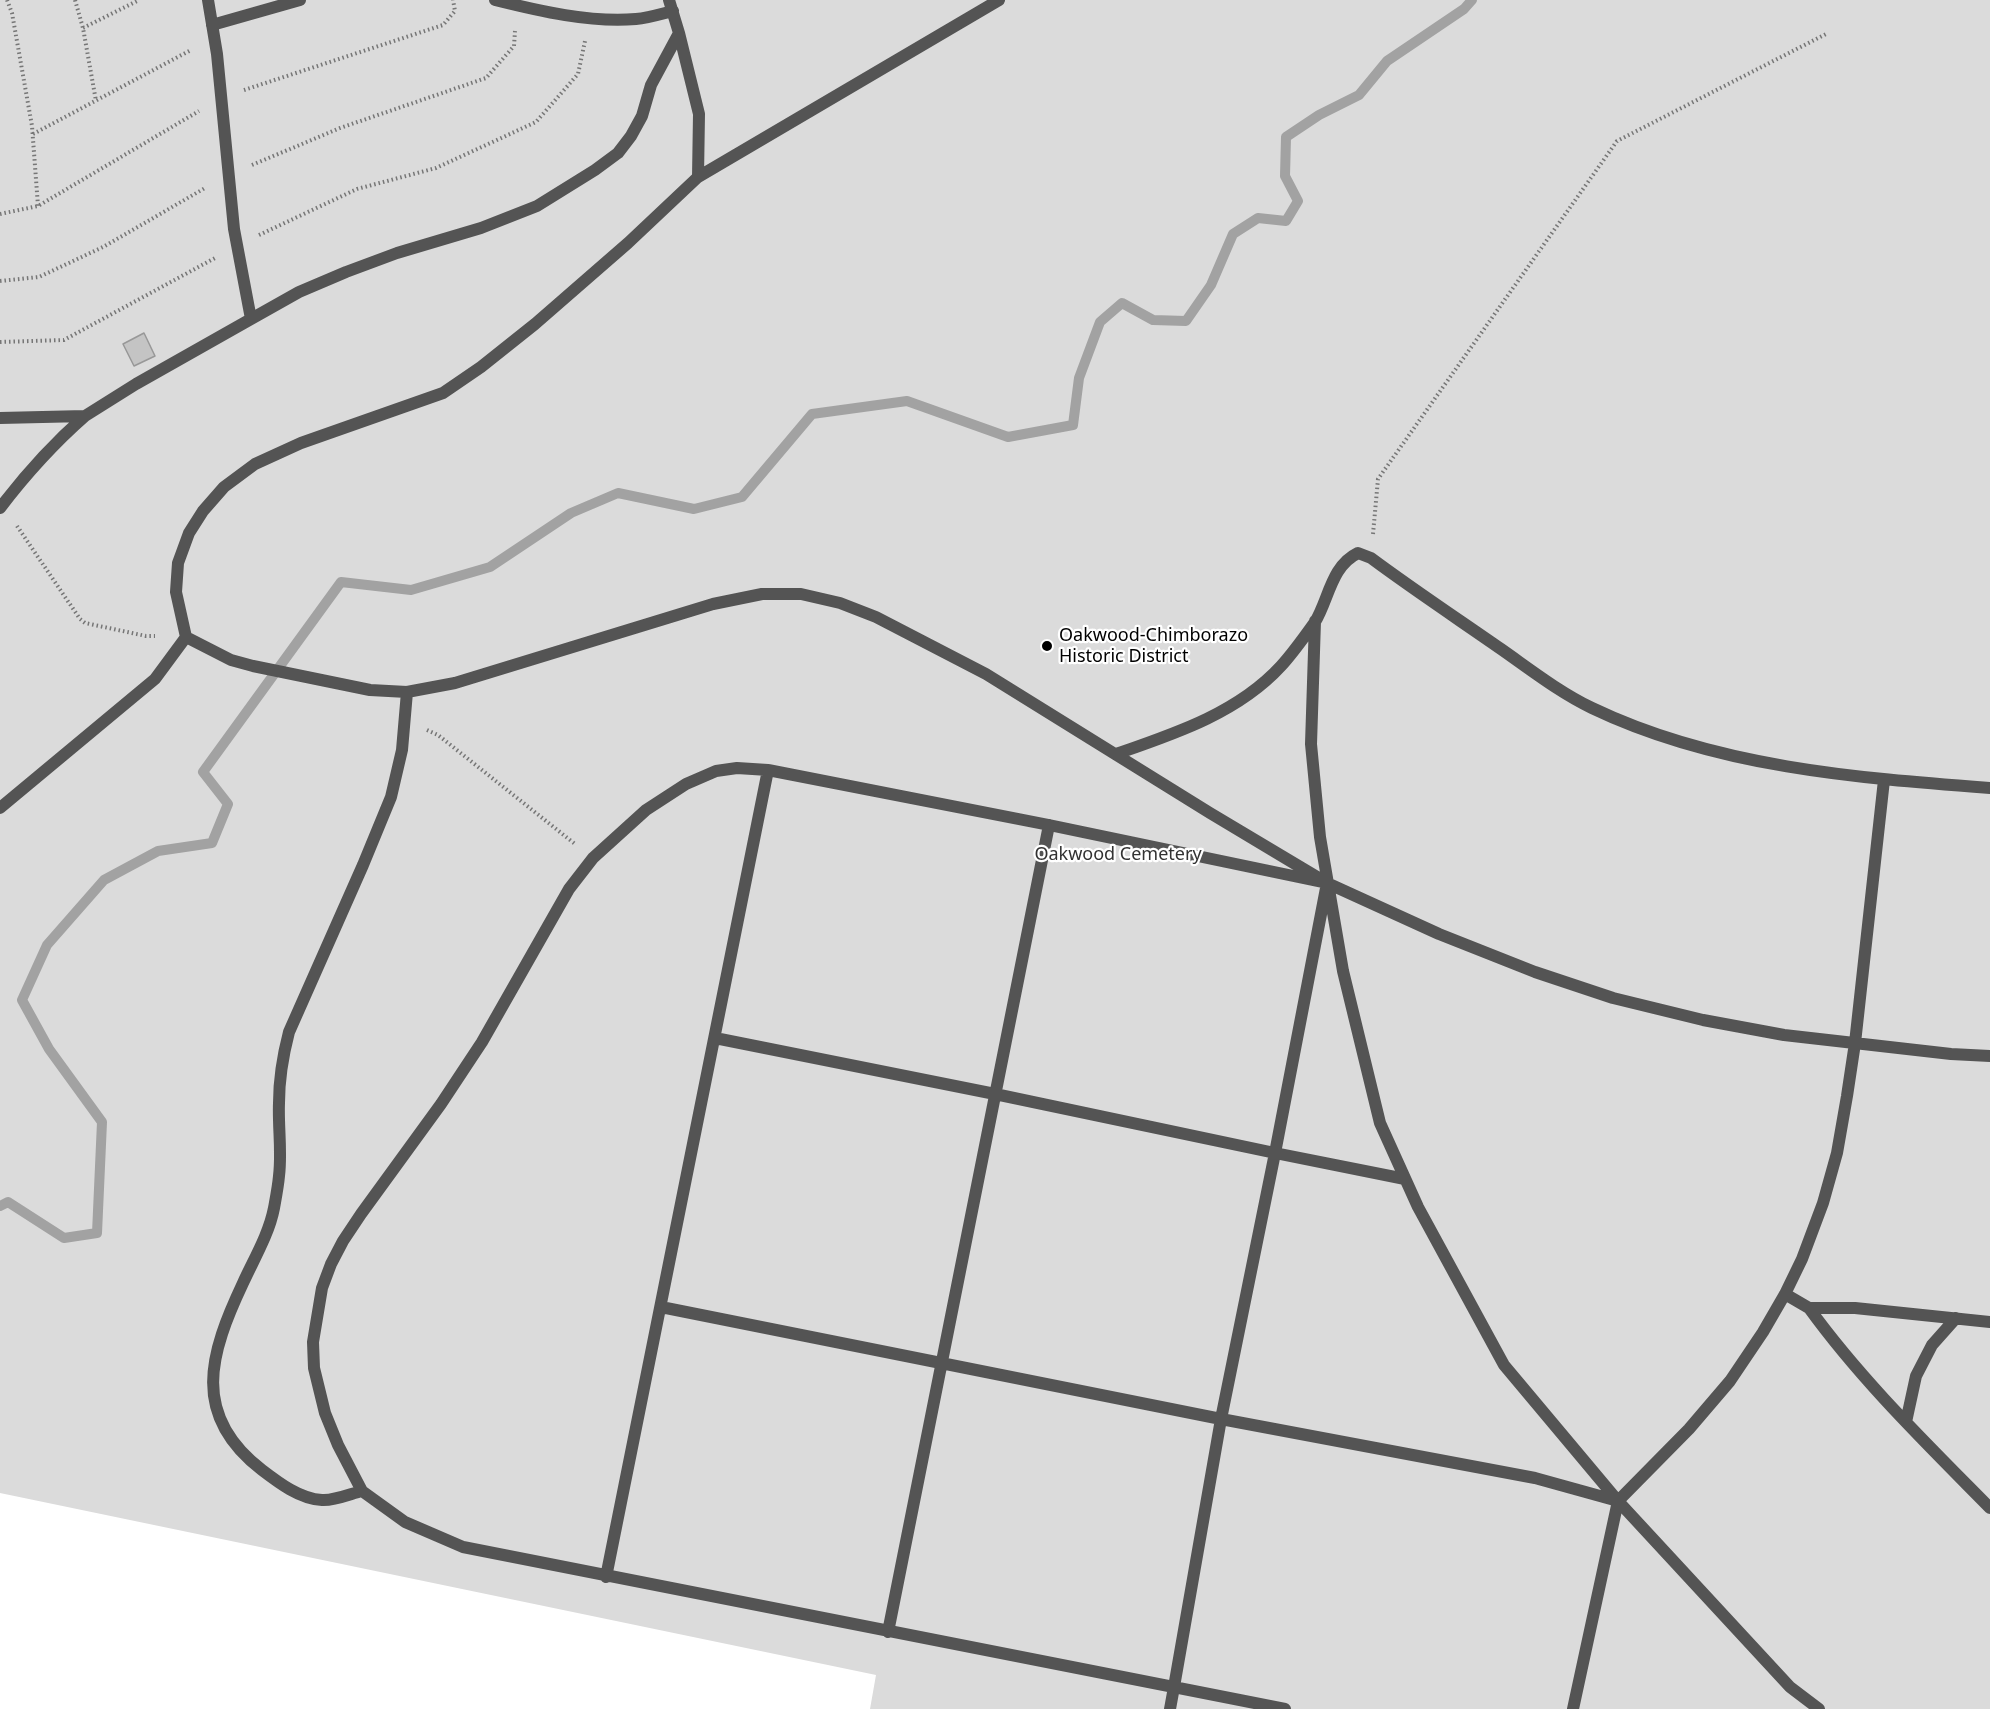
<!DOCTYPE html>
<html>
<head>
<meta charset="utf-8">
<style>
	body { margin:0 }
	canvas { display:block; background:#fff }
</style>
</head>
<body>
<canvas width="1990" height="1709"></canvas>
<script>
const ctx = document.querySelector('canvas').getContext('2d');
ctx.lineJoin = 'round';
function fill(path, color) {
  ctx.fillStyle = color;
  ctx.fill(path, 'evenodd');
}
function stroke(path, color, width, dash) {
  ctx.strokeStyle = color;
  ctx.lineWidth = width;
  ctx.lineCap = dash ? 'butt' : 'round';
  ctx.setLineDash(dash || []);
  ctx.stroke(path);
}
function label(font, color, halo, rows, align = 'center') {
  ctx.font = font + ' "Noto Sans",sans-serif';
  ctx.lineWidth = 4.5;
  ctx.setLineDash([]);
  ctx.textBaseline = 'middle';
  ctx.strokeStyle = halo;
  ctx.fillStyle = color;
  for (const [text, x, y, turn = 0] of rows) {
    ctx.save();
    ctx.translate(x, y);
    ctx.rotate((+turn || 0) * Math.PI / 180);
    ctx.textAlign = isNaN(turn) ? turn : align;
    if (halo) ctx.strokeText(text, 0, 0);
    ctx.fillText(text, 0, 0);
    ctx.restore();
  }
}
fill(new Path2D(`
	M0,0h1990v1709h-1120l6,-34 -876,-182z`), '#dbdbdb');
stroke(new Path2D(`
	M0,1206l8,-4 56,36 33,-5 5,-111 -53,-73 -27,-49 25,-55 57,-65 54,-29 54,-8 16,-39 -25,-32 138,-190 70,8 79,-23 81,-54 47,-20 76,16 48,-12 70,-83 95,-13 101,36 65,-12 6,-47 21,-56 22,-19 31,17 33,1 25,-36 22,-51 25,-16 28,3 12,-20 -13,-25 1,-39 33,-22 40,-20 28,-34 77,-52 8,-9`), '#a2a2a2', 10);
const building = new Path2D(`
	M144,333l11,23 -21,10 -11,-22z`);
fill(building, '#c4c4c4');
stroke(building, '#989898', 1.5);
stroke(new Path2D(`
	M7,0l5,13 20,113 6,80
	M75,0l8,28 13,73
	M83,28l56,-28
	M244,90l199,-65 12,-14 -2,-11
	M33,134l158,-84
	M252,165l88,-37 146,-50 28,-32 1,-15
	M0,214l38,-8 161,-95
	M259,235l98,-46 79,-21 100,-46 42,-48 7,-33
	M0,281l39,-4 64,-30 102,-59
	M0,342l64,-2 151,-82
	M17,526l63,93 5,4 61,13h9
	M1373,534l5,-55 239,-338 211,-108
	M427,730l11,5 137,109`), '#767676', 4, [1.5, 3]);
stroke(new Path2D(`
	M208,0l9,54 17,175 17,90 48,-27 47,-20 51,-19 84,-25 56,-22 58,-36 23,-17 13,-17 11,-20 9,-31 28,-52
	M495,0c44,11 96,23 141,19 12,-1 25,-5 37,-8
	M669,0l10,33 20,81 -1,63
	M999,0l-301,177 -70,66 -93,81 -54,43 -38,26 -142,50 -46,21 -31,23 -21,24 -14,22 -11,30 -2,29 10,45 45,23 22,6 117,24 37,2 48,-9 258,-79 49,-10h39l39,9 36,14 110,57 224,139 117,70 112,51 96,38 78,26 90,22 81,15 167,19 39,2
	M212,25l88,-25
	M0,418l85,-2 51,-32 115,-65
	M0,508c26,-34 53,-64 85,-92
	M1315,621l-4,123 9,93 23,134 37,152 38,84 86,158 114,136 172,186 29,22
	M1116,754c58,-20 122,-41 165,-88 12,-13 24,-30 34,-44 14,-23 16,-56 43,-69l13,5c43,32 87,61 130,91 30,21 58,43 91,59 123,59 264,70 398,80
	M0,808l155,-129 31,-42
	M715,1038l280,56 280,59 130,26
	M1785,1294l24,14
	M661,1307l560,112 314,59 83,23
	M1990,1322l-135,-14h-46c53,73 118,136 181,200
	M1906,1422l10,-46 16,-31 24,-27
	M362,1491c-12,3 -28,10 -40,9 -22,-1 -43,-17 -60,-30 -72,-55 -52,-117 -19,-187 11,-24 26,-49 31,-75 2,-11 4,-21 5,-32 3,-24 -1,-49 0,-73 0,-24 4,-48 10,-71l74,-167 28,-68 11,-47 5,-58
	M606,1577l162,-807
	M888,1632l161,-807
	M1170,1709l4,-22 47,-268 54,-266 52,-270 -278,-58 -281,-55 -31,-2 -21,3 -30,13 -40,26 -53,48 -24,31 -87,153 -41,62 -80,110 -18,27 -12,23 -9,24 -9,54 1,26 11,45 13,32 24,46 43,31 58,25 822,162
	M1573,1709l45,-208 71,-72 41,-48 33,-49 22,-38 17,-35 21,-56 14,-50 10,-57 8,-53 29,-263`), '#545454', 12);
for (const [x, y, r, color] of [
	[1047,646,6,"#000"]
]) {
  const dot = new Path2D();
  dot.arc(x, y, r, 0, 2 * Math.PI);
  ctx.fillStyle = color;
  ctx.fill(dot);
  stroke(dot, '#fff', 2);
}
label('18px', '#000', '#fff', [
	["Oakwood-Chimborazo",1059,636],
	["Historic District",1059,657]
], 'left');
label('18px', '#323232', '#fff', [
	["Oakwood Cemetery",1118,855]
]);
</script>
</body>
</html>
